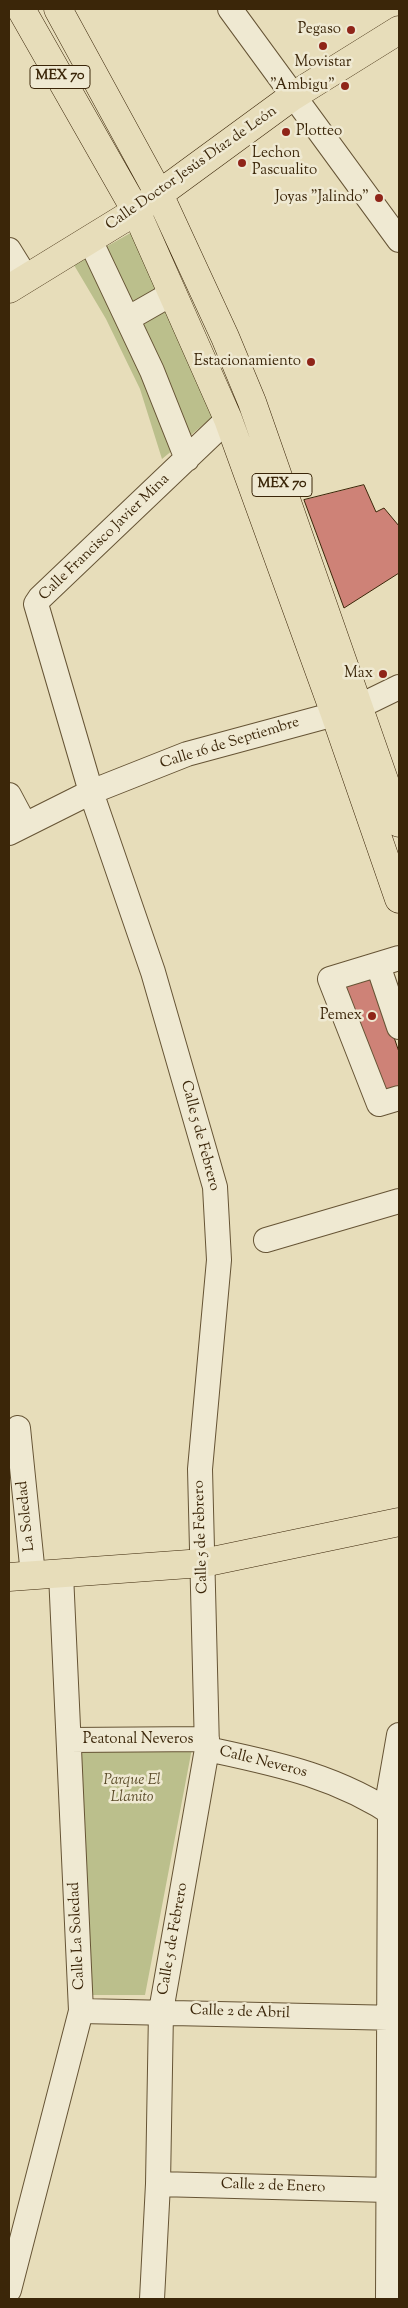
<!DOCTYPE html>
<html>
<head>
<meta charset="utf-8">
<style>
	body { margin:0 }
	#map { position:relative; width:408px; height:2308px; overflow:hidden; background:#e7ddba; font-family:"Sorts Mill Goudy",serif }
	canvas { display:block }
	.frame { position:absolute; inset:0; border:10px solid #3b2609; pointer-events:none }
</style>
</head>
<body>
<div id="map">
<canvas width="408" height="2308"></canvas>
<div class="frame"></div>
</div>
<script>
const ctx = document.querySelector('canvas').getContext('2d');
ctx.lineJoin = 'round';
function fill(path, color) {
  ctx.fillStyle = color;
  ctx.fill(path, 'evenodd');
}
function stroke(path, color, width, dash) {
  ctx.strokeStyle = color;
  ctx.lineWidth = width;
  ctx.lineCap = dash ? 'butt' : 'round';
  ctx.setLineDash(dash || []);
  ctx.stroke(path);
}
function label(font, color, halo, rows, align = 'center') {
  ctx.font = font + ' "Sorts Mill Goudy",serif';
  ctx.lineWidth = 5;
  ctx.setLineDash([]);
  ctx.textBaseline = 'middle';
  ctx.strokeStyle = halo;
  ctx.fillStyle = color;
  for (const [text, x, y, turn = 0] of rows) {
    ctx.save();
    ctx.translate(x, y);
    ctx.rotate((+turn || 0) * Math.PI / 180);
    ctx.textAlign = isNaN(turn) ? turn : align;
    if (halo) ctx.strokeText(text, 0, 0);
    ctx.fillText(text, 0, 0);
    ctx.restore();
  }
}
fill(new Path2D(`
	M134,231l82,183 -54,45 -22,-70 -34,-70 -32,-54z
	M194,1738l-49,257h-55l-11,-254z`), '#bbbf8c');
const building = new Path2D(`
	M364,485l12,27 8,-4 15,18v47l-55,35 -40,-108z
	M372,972l27,80v37l-16,6 -39,-114z`);
fill(building, '#ce8277');
stroke(building, '#3b2609', 1);
const minor = new Path2D(`
	M230,9l169,231
	M90,240l62,131 35,88
	M9,250l18,29
	M129,318l35,-20
	M9,795l16,30
	M9,833l82,-41 96,-38 148,-40 25,-8 39,-19
	M399,958l-69,21 49,125 20,-6
	M378,965l21,62
	M266,1240l133,-39
	M18,1428l15,147
	M69,1740l138,-1
	M207,1749c70,15 131,27 192,69
	M81,2011l318,7
	M158,2184l230,6
	M9,2290l72,-279 -20,-437
	M152,2299l6,-115 3,-173 46,-262 -7,-280 19,-209 -4,-73 -62,-215 -62,-180 -55,-188 4,-6 188,-179
	M388,2299l2,-487 -2,-14 11,-63`);
const major = new Path2D(`
	M21,9l115,202 92,208 107,295 64,185
	M58,9l101,185 66,143 27,65 147,421
	M9,289l127,-78 157,-115 106,-66
	M9,1577l194,-14 196,-41`);
stroke(minor, '#665435', 26);
stroke(major, '#3b2609', 29);
stroke(minor, '#efe9d2', 24);
stroke(major, '#e7ddba', 28);
for (const [x, y, r, color] of [
	[351,30,5,"#8f2418"],
	[323,46,5,"#8f2418"],
	[345,86,5,"#8f2418"],
	[286,132,5,"#8f2418"],
	[242,163,5,"#8f2418"],
	[379,198,5,"#8f2418"],
	[311,362,5,"#8f2418"],
	[383,674,5,"#8f2418"],
	[372,1016,5,"#8f2418"]
]) {
  const dot = new Path2D();
  dot.arc(x, y, r, 0, 2 * Math.PI);
  ctx.fillStyle = color;
  ctx.fill(dot);
  stroke(dot, '#efe9d2', 2);
}
for (const [x, y, w] of [
	[60,77,60],
	[282,485,60]
]) {
  const box = new Path2D();
  box.roundRect(x - w / 2, y - 11.5, w, 23, 4);
  ctx.fillStyle = '#efe9d2';
  ctx.fill(box);
  stroke(box, '#3b2609', 1);
}
label('bold 14px', '#3b2609', null, [
	["MEX 70",60,77],
	["MEX 70",282,485]
]);
label('15px', '#3b2609', '#efe9d2', [
	["Pegaso",341,30],
	["Movistar",323,63,"center"],
	["\"Ambigu\"",335,86],
	["Plotteo",296,132,"left"],
	["Lechon",252,154,"left"],
	["Pascualito",252,171,"left"],
	["Joyas \"Jalindo\"",369,198],
	["Estacionamiento",301,362],
	["Max",373,674],
	["Pemex",362,1016]
], 'right');
label('15px', '#3b2609', '#efe9d2', [
	["Calle Doctor Jesús Díaz de León",192,169,-35],
	["Calle Francisco Javier Mina",105,538,-44],
	["Calle 16 de Septiembre",230,744,-17],
	["Calle 5 de Febrero",199,1136,75],
	["La Soledad",27,1516,-96],
	["Calle 5 de Febrero",202,1537,-92],
	["Peatonal Neveros",138,1740],
	["Calle Neveros",263,1763,14],
	["Calle La Soledad",78,1936,-93],
	["Calle 5 de Febrero",174,1939,-80],
	["Calle 2 de Abril",240,2013,2],
	["Calle 2 de Enero",273,2187,2]
]);
label('italic 15px', '#5b4c2a', '#efe9d2', [
	["Parque El",132,1781],
	["Llanito",132,1798]
]);
</script>
</body>
</html>
